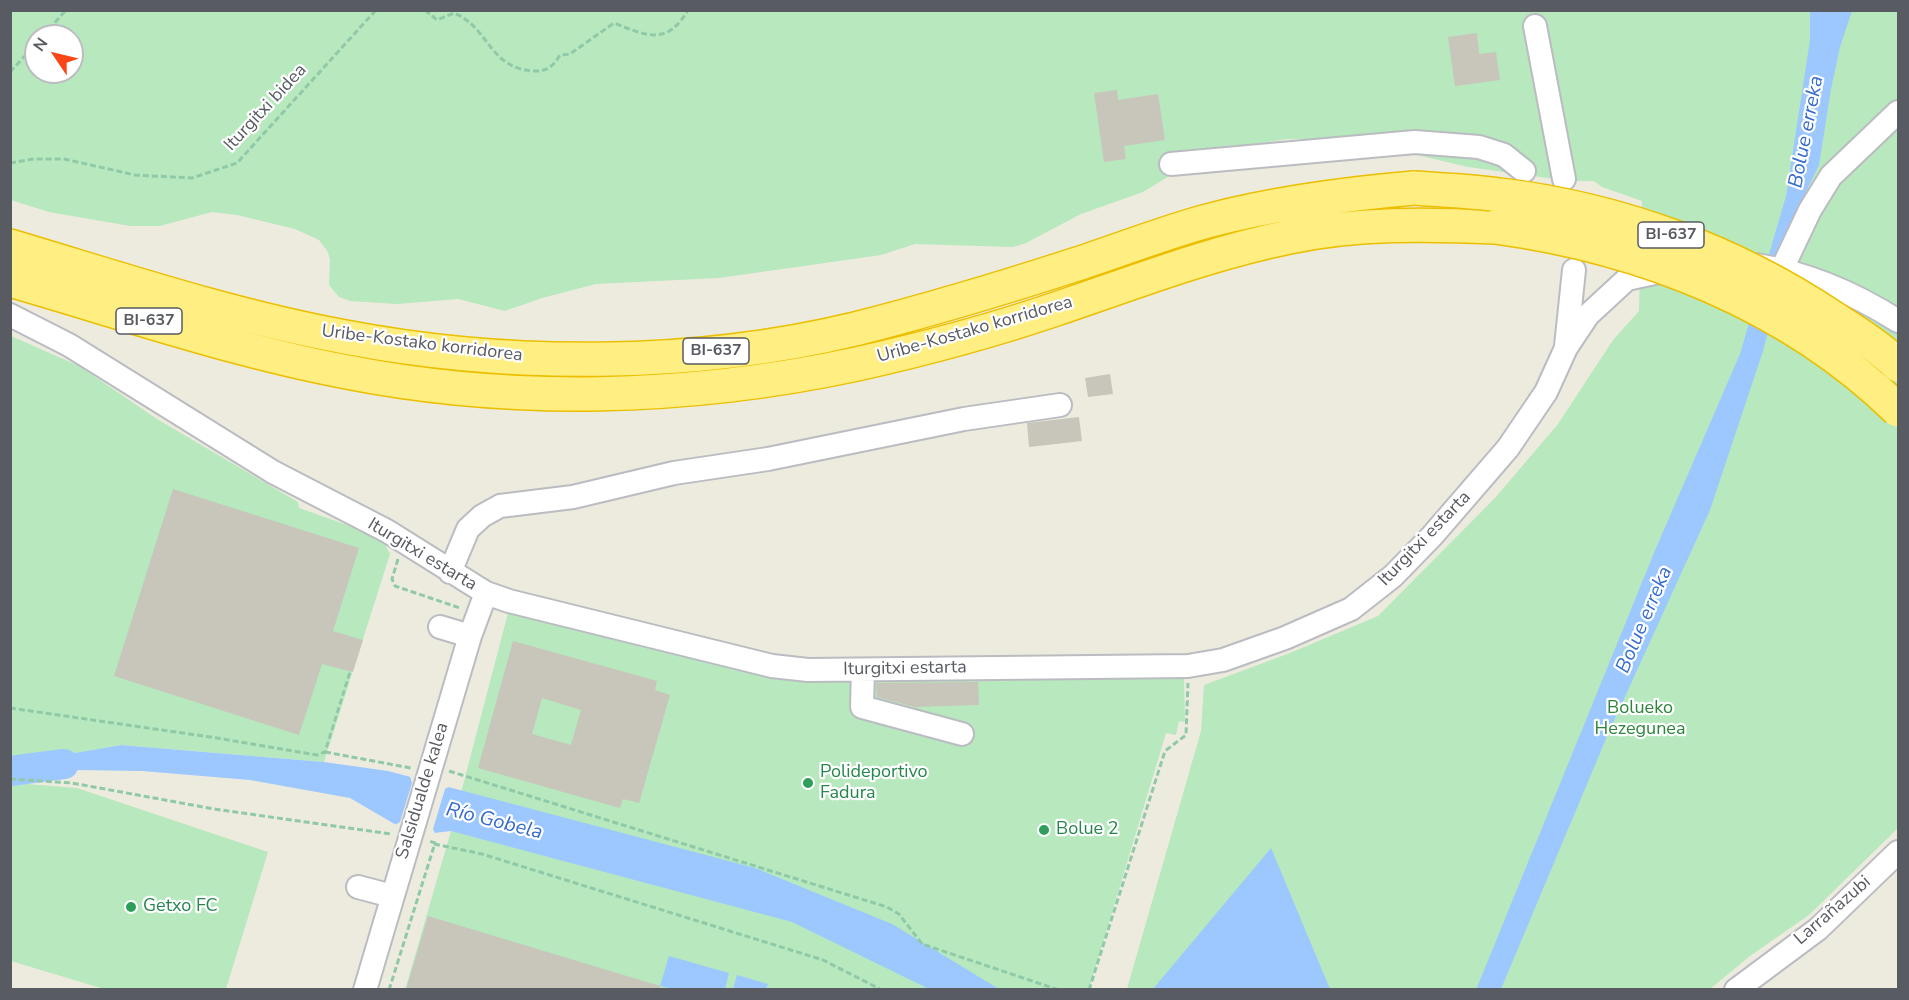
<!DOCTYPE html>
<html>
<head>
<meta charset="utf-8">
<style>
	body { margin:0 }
	#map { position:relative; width:1909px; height:1000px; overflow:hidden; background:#edebde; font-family:"Nunito Sans",sans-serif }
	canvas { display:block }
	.frame { position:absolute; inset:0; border:12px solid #585b62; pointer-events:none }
	.north { position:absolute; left:24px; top:24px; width:60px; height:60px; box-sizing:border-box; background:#fff; border:2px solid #bcbdc0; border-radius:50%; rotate:305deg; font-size:16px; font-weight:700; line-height:24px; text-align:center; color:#585b62 }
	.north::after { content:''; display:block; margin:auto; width:21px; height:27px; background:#fa4517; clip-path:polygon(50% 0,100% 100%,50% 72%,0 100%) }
</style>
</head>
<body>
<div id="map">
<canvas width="1909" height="1000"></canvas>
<div class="frame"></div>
<div class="north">N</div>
</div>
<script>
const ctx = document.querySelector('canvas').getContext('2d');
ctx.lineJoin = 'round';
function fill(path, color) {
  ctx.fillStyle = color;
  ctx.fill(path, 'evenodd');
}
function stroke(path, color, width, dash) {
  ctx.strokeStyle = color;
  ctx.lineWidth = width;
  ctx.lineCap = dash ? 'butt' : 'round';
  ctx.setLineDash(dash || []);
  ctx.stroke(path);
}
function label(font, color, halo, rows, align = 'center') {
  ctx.font = font + ' "Nunito Sans",sans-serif';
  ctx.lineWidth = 4.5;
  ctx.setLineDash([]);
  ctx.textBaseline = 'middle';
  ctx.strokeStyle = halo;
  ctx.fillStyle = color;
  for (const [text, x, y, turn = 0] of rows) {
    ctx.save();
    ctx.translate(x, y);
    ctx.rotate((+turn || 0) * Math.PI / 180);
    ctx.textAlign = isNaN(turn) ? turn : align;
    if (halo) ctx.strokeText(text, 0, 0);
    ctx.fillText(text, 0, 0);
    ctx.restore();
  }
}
fill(new Path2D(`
	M10,11h1888v817l-89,87 -59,41 -40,33h-583l74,-258 3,-46 86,-32 88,-37 117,-118 63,-74 55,-84 26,-29 3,-110 -40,-14 -8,-6h-25l-101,-14 -114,-27 -67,-1 -63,10 -30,12 -51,31 -62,22 -55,29 -13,4 -98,-3 -34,11 -162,23 -123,6 -54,14 -37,13 -47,-12 -61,5 -47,-3 -11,-4 -10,-12 1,-25 -2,-8 -9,-12 -24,-11 -58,-14 -25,-3 -52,14h-30l-81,-14 -38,-12zM36,36h36v36h-36z
	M11,336l68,30 78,53 141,83 1,6 82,29 9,17 -66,208 -203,-17 -110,19z
	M509,609l265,63 410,3 1,47 -6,-1 -3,14 -10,-2 -77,256 -684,1 46,-159z
	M27,784l50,4 191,64 -42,137h-122l-93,-28v-176z`), '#b7e8be');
fill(new Path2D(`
	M1810,11h42l-12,36 -9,42 -12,76 -18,37 -38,149 -53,159 -102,224 -107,255 -25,1 180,-442 84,-194 46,-158 24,-156z
	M121,745l203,17 64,9 367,97 137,56 107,65h-70l-137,-67 -341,-91 -25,3 -28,-8 -48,-28 -100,-18 -108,-9 -131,-2v-5z
	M1271,848l59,141h-177z
	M669,956l60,17 -4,16h-52l-13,-3z
	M737,975l31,9 -2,5h-33z`), '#9cc8ff');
fill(new Path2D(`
	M409,773l43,12 -7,4 -12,40 3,7 -10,1 -33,-11 7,-4 12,-39z`), '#edebde');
stroke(new Path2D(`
	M10,771l54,-7`), '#9cc8ff', 30);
fill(new Path2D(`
	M1477,33l2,21 17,-2 4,28 -45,6 -7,-49z
	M1117,90l1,10 40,-6 7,46 -41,6 2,13 -22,3 -10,-69z
	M1110,374l3,20 -25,3 -3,-19z
	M1079,417l3,24 -53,6 -2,-24z
	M173,489l186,59 -26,83 30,9 -10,32 -31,-8 -23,71 -185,-59z
	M513,641l144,40 -2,9 15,5 -31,108 -16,-4 -3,9 -142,-40zM542,698l39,12 -10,35 -39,-11z
	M978,682l1,23 -64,2 -38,-10 -1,-14z
	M428,916l232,70v4h-254z`), '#c8c5bb');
const minor = new Path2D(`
	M1535,26l29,153
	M1171,164l244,-22 64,5 25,8 20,16
	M1756,265c53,8 98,28 142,56
	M1782,269l28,-59 21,-34 67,-64
	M10,315l59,30 204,127 114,59 99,62 23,8 263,65 36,4 380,-4 35,-6 62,-22 66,-29 42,-33 39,-40 76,-88 38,-56 20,-44 22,-33 39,-36 41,-9
	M1566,346l8,-76
	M450,572l18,-43 14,-13 18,-10 73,-9 101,-24 94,-14 196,-40 96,-14
	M440,627l30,9
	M863,670l-1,37 100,27
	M358,887l34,9
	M365,990l105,-354 16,-43
	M1736,990l82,-61 80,-77`);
const highway = new Path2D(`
	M10,246c111,33 221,70 335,91 162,31 349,31 510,-8 75,-19 148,-41 222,-65 43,-14 86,-31 130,-43 68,-18 137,-27 207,-33
	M10,280c110,32 219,69 332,91 169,34 347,29 515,-7 67,-15 134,-33 199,-55 77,-26 154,-56 233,-72 68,-14 138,-13 206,-10`);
stroke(minor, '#babcc2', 26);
stroke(highway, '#ebbf00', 36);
stroke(new Path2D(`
	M425,10l12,10 17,-7c35,14 35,56 80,58 13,1 20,-6 26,-16l10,-1 44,-31c33,13 53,23 74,-13
	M43,36l23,-26
	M10,72l26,-28
	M10,163l23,-4h31l71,16 57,3 45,-15 139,-153
	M398,559l-6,20 3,7 65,22
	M10,708l207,30 100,17 8,-3 25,-80
	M325,752l86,16
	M449,771l438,136 12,7 23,30 137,46
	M10,779l62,4 142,26 177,25
	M434,844l48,10 341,106 59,30
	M389,990l46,-147 -6,-2
	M1089,990l76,-239 21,-16 2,-52`), '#90c9a8', 3, [6, 3]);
stroke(minor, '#fff', 22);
stroke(highway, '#ffef83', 33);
const highwayBridge = new Path2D(`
	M1414,188c28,2 58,3 86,7 118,14 233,56 332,122 23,15 46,29 66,48
	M1495,227c148,20 294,77 403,183`);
stroke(highwayBridge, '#ebbf00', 36, []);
stroke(highwayBridge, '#ffef83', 33);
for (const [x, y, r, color] of [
	[808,783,6,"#2e9e5b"],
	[1044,830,6,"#2e9e5b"],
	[131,907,6,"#2e9e5b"]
]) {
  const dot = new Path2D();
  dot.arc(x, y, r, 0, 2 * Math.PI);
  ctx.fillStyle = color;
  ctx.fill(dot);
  stroke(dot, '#fff', 2);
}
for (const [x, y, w] of [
	[1671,235,66],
	[149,321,66],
	[716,351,66]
]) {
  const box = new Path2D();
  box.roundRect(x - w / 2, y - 13, w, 26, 4.5);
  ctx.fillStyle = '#fff';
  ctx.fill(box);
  stroke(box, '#585b62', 1.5);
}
label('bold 16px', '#585b62', null, [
	["BI-637",1671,235],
	["BI-637",149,321],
	["BI-637",716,351]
]);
label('18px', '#585b62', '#fff', [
	["Iturgitxi bidea",266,108,-47],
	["Uribe-Kostako korridorea",975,330,-16],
	["Uribe-Kostako korridorea",422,344,7],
	["Iturgitxi estarta",1425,539,-46],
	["Iturgitxi estarta",422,555,31],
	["Iturgitxi estarta",905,669,-1],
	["Salsidualde kalea",423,791,-73],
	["Larrañazubi",1833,911,-41]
]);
label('18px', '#2c853b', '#fff', [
	["Bolueko",1640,709],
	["Hezegunea",1640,730]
]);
label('18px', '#27864d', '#fff', [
	["Polideportivo",820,773],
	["Fadura",820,794],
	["Bolue 2",1056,830],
	["Getxo FC",143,907]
], 'left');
label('italic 20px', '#346bcd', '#fff', [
	["Bolue erreka",1807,132,-79],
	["Bolue erreka",1645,620,-67],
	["Río Gobela",494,822,14]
]);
</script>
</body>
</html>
